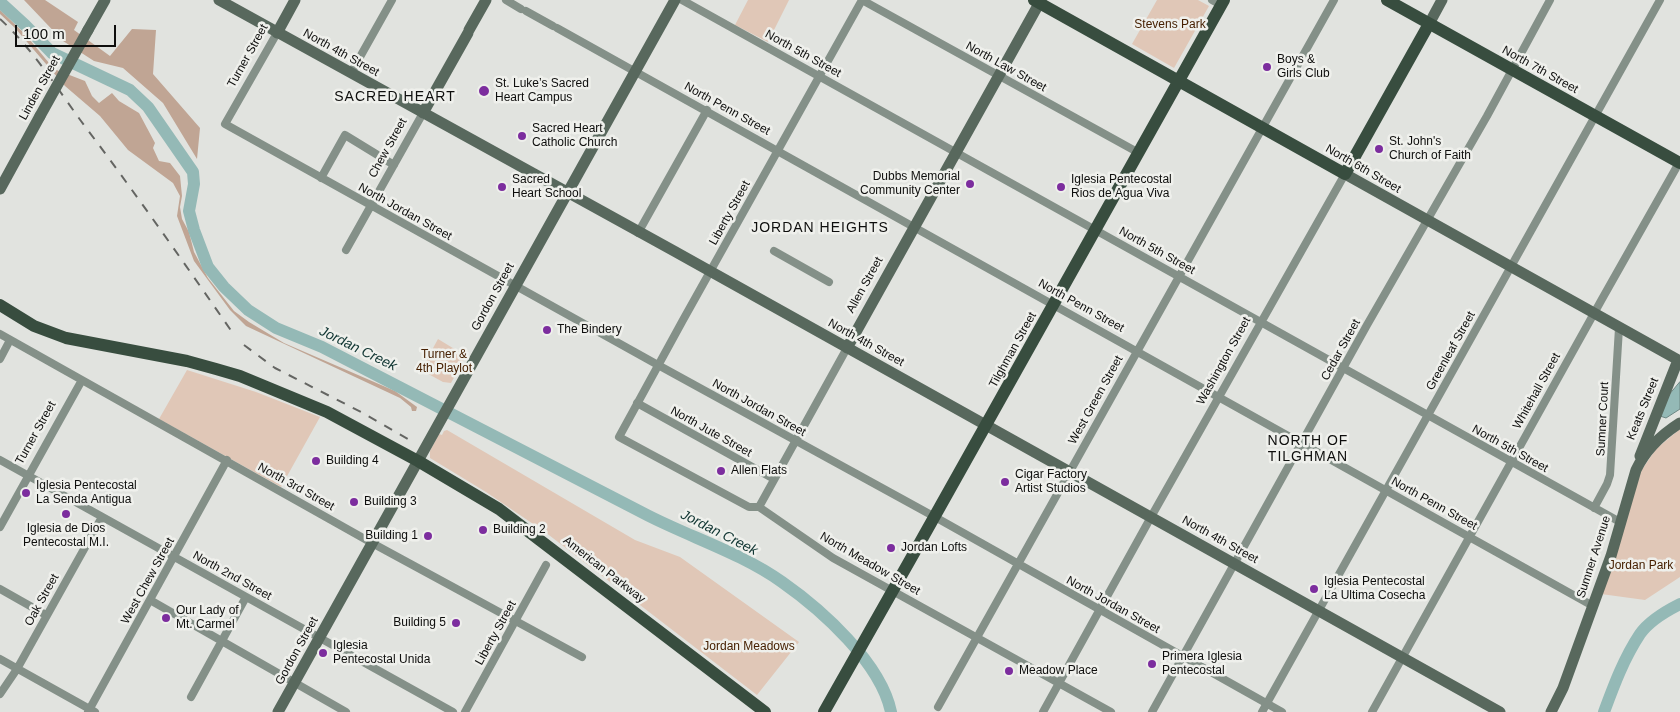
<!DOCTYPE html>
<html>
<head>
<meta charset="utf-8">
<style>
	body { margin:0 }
	#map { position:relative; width:1680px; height:712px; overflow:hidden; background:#e1e3df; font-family:Arial,sans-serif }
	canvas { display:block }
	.scale { position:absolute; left:15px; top:25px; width:101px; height:22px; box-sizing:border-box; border:2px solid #0e0e0d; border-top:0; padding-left:6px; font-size:15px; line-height:18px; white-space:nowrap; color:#0e0e0d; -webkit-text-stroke:4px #eff0ec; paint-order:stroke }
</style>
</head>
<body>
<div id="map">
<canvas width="1680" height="712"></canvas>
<div class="scale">100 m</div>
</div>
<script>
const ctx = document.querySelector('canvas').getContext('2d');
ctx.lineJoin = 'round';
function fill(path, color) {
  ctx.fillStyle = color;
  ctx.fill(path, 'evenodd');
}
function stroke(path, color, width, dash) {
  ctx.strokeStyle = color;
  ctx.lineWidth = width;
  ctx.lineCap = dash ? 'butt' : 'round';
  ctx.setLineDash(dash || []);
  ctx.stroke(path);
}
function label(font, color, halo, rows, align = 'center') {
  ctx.font = font + ' Arial,sans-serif';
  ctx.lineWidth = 5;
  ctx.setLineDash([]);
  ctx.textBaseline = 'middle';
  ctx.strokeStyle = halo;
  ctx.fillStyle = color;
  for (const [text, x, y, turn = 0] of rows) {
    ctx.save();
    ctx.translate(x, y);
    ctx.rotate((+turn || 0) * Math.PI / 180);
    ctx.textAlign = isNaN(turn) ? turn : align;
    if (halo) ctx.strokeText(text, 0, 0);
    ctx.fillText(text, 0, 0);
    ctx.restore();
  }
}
fill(new Path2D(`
	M748,0h41l-21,42 -33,-17z
	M1157,0h41l11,6 -35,62 -42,-24z
	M438,339l28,17 -15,27 -8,-1 -22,-12z
	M187,370l69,22 64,25 -39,70 -122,-68z
	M1680,429v148l-35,23 -44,-6 38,-120 17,-25z
	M447,430l188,110 45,17 119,85 -42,53 -212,-163 -59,-40 -56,-34v-7l9,-17 3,1 2,-4z`), '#e0c7b7');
fill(new Path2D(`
	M24,0h21l33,22 -4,8 36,26 22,-27 24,1 -3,44 47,54 -3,31 -34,-56 -40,-35 -29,-7 -31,-20z
	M0,10l25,24 29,35 31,12 7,15 7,7 13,-10 7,8 20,12 16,30 -2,5 6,13 11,2 10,13 2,20 -2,11 2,12 7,13 5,20 14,26 26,33 15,11 35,21 111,48 22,16 -1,4h-4l-1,-4 -11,-9 -154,-72 -16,-16 -36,-49 -17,-45 3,-20 -7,-13 -45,-33 -28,-34 -35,-30 -50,-58 -15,-14z`), '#c0a594');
const water = new Path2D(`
	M1680,382v27l-14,9 -6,-2 9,-21z`);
fill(water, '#94b9b6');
stroke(water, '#6c8683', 1);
stroke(new Path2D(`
	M0,2l25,23 27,28 78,37 18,17 45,65 1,12 -5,27 5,19 14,37 16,20 24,23 28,18 46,19c108,56 217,112 325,168 45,23 94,38 135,67 40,28 99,81 109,130
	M1604,712c10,-27 20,-54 36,-78 9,-13 26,-23 40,-30`), '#94b9b6', 12);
stroke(new Path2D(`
	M506,0l15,9
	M682,0l938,522
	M862,0l-179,320 -64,117 130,70h10l74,51 278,154
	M862,0l277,153
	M1212,0l9,5
	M526,11l27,15
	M557,28l1036,578
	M277,33l-52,91 433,241 277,152 347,195
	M351,73l41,-73
	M321,178l24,-43 49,30
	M638,233l69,-123
	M346,250l77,-137
	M774,251l55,31
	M0,334l372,209 210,114
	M0,359l10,-19
	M637,403l137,76
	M0,460l453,252
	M759,507l88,-159
	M1594,508l13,-24 3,-9 9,-147
	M0,527l82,-147
	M0,589l46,26
	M150,600l196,112
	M0,659l95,53
	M0,694l17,-25 85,-152
	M191,697l55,-100
	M938,707l396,-707
	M88,712l139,-252
	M465,712l81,-147
	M1043,712l108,-195 194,-343
	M1152,712l215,-387 120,-209 63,-116
	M1262,712l398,-712
	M1372,712l230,-413 78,-138`), '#849088', 8);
stroke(new Path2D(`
	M219,0l455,251 826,461
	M1429,24l13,-24
	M88,30l17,-30
	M469,30l17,-30
	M277,33l18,-33
	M423,113l45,-80
	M1345,174l335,187
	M0,189l40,-73
	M847,348l194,-348
	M1640,456l38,-96
	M278,712l397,-712
	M1551,712l12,-24 48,-132 25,-86c10,-21 25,-35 44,-47`), '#58685d', 11);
stroke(new Path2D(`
	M1034,0l311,174 84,-150
	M1387,0l293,163
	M0,305l34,21 32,12 121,23 29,8 24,7 87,36 91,49 81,48 266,203
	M918,546l306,-546`), '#384d3f', 12);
stroke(new Path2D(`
	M0,19c31,28 57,69 81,102 52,69 102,140 151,211
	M244,345l31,23 88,45 45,26`), '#646562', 2, [9, 9]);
stroke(new Path2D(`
	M40,116l48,-86`), '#58685d', 11);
stroke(new Path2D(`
	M824,712l94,-166`), '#384d3f', 12);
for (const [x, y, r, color] of [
	[1267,67,5,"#7c2d9e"],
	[484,91,6,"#7c2d9e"],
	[522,136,5,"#7c2d9e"],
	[1379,149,5,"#7c2d9e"],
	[970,184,5,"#7c2d9e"],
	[502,187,5,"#7c2d9e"],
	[1061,187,5,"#7c2d9e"],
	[547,330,5,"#7c2d9e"],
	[316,461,5,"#7c2d9e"],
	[721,471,5,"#7c2d9e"],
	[1005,482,5,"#7c2d9e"],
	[26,493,5,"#7c2d9e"],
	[354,502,5,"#7c2d9e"],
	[66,514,5,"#7c2d9e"],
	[483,530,5,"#7c2d9e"],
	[428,536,5,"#7c2d9e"],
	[891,548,5,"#7c2d9e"],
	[1314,589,5,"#7c2d9e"],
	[166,618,5,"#7c2d9e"],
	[456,623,5,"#7c2d9e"],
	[323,653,5,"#7c2d9e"],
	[1152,664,5,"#7c2d9e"],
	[1009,671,5,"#7c2d9e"]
]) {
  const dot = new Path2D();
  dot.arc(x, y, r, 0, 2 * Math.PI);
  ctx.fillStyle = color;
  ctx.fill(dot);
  stroke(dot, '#eff0ec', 2);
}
label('12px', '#462002', '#eff0ec', [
	["Stevens Park",1170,25],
	["Turner &",444,355],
	["4th Playlot",444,369],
	["Jordan Park",1641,566],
	["Jordan Meadows",749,647]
]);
label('12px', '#0e0e0d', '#eff0ec', [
	["North 4th Street",341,53,29],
	["North 5th Street",803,54,29],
	["Turner Street",248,56,-61],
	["North Law Street",1006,67,29],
	["North 7th Street",1540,70,29],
	["Linden Street",40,88,-61],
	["North Penn Street",727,109,29],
	["Chew Street",388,148,-61],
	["North 6th Street",1363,169,30],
	["North Jordan Street",405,212,29],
	["Liberty Street",730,213,-61],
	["North 5th Street",1157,251,29],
	["Allen Street",865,285,-61],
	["Gordon Street",493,297,-61],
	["North Penn Street",1081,306,29],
	["North 4th Street",866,343,29],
	["Tilghman Street",1013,350,-61],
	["Cedar Street",1341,350,-61],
	["Greenleaf Street",1451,351,-61],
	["Washington Street",1224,361,-61],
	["Whitehall Street",1537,391,-61],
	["West Green Street",1096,400,-61],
	["North Jordan Street",759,408,29],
	["Keats Street",1643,409,-68],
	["Sumner Court",1603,419,-87],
	["North Jute Street",711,432,29],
	["Turner Street",36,433,-61],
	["North 5th Street",1510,449,29],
	["North 3rd Street",296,487,29],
	["North Penn Street",1434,504,29],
	["North 4th Street",1220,540,29],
	["Sumner Avenue",1594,557,-72],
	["North Meadow Street",870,564,30],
	["American Parkway",604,570,38],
	["North 2nd Street",232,576,29],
	["West Chew Street",148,581,-61],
	["Oak Street",42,600,-61],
	["North Jordan Street",1113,605,29],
	["Liberty Street",496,633,-61],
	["Gordon Street",297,651,-61]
]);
label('12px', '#0e0e0d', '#eff0ec', [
	["Boys &",1277,60],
	["Girls Club",1277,74],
	["St. Luke’s Sacred",495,84],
	["Heart Campus",495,98],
	["Sacred Heart",532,129],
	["Catholic Church",532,143],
	["St. John's",1389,142],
	["Church of Faith",1389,156],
	["Dubbs Memorial",960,177,"right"],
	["Community Center",960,191,"right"],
	["Sacred",512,180],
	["Heart School",512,194],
	["Iglesia Pentecostal",1071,180],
	["Rios de Agua Viva",1071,194],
	["The Bindery",557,330],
	["Building 4",326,461],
	["Allen Flats",731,471],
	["Cigar Factory",1015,475],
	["Artist Studios",1015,489],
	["Iglesia Pentecostal",36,486],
	["La Senda Antigua",36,500],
	["Building 3",364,502],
	["Iglesia de Dios",66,529,"center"],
	["Pentecostal M.I.",66,543,"center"],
	["Building 2",493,530],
	["Building 1",418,536,"right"],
	["Jordan Lofts",901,548],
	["Iglesia Pentecostal",1324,582],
	["La Ultima Cosecha",1324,596],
	["Our Lady of",176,611],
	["Mt. Carmel",176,625],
	["Building 5",446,623,"right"],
	["Iglesia",333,646],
	["Pentecostal Unida",333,660],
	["Primera Iglesia",1162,657],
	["Pentecostal",1162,671],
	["Meadow Place",1019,671]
], 'left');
ctx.letterSpacing = '1px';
label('14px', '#0e0e0d', '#eff0ec', [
	["SACRED HEART",395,97],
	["JORDAN HEIGHTS",820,228],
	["NORTH OF",1308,441],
	["TILGHMAN",1308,457]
]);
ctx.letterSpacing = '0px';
label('italic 14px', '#113633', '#eff0ec', [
	["Jordan Creek",358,349,26],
	["Jordan Creek",719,533,27]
]);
</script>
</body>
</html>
